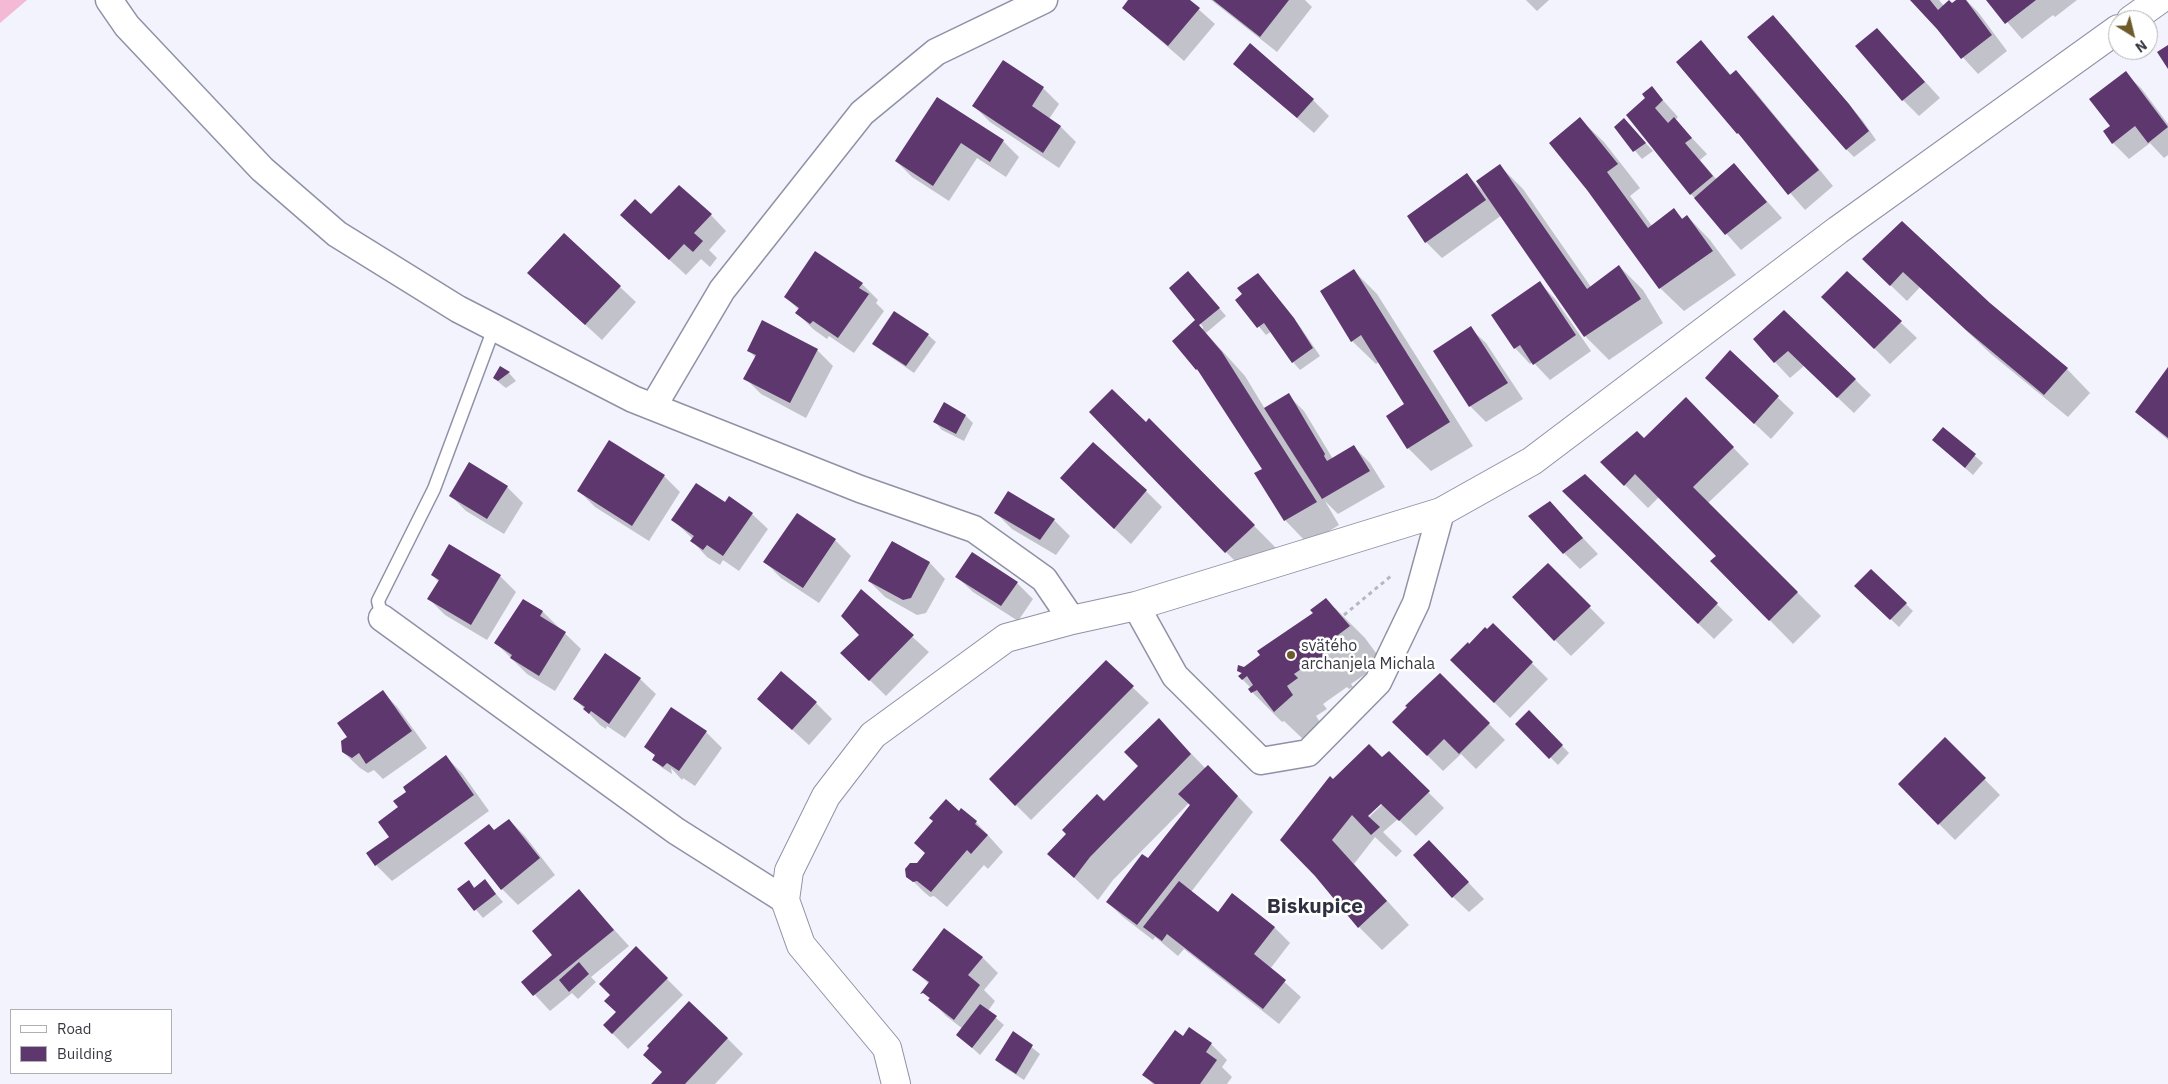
<!DOCTYPE html>
<html>
<head>
<meta charset="utf-8">
<style>
	body { margin:0 }
	#map { position:relative; width:2168px; height:1084px; overflow:hidden; background:#f2f3fd; font-family:"IBM Plex Sans",sans-serif }
	canvas { display:block }
	.legend { position:absolute; left:10px; top:1009px; width:162px; height:65px; box-sizing:border-box; background:#fff; border:1px solid #afb0b3; margin:0; padding:6px 9px; list-style:none; font-size:15px; color:#383942 }
	.legend li { display:flex; align-items:center; gap:10px; height:25px }
	.legend b { width:25px; border:1px solid #afb0b3 }
	.north { position:absolute; left:2108px; top:10px; width:50px; height:50px; box-sizing:border-box; background:#fff; border:1px solid #afb0b3; border-radius:50%; rotate:144deg; font-size:14px; font-weight:700; line-height:20px; text-align:center; color:#383942 }
	.north::after { content:''; display:block; margin:auto; width:18px; height:22px; background:#6d5c2a; clip-path:polygon(50% 0,100% 100%,50% 72%,0 100%) }
</style>
</head>
<body>
<div id="map">
<canvas width="2168" height="1084"></canvas>
<ul class="legend">
<li><b style="height:6px;background:#fff"></b>Road</li>
<li><b style="height:14px;background:#5e376e"></b>Building</li>
</ul>
<div class="north">N</div>
</div>
<script>
const ctx = document.querySelector('canvas').getContext('2d');
ctx.lineJoin = 'round';
function fill(path, color) {
  ctx.fillStyle = color;
  ctx.fill(path, 'evenodd');
}
function stroke(path, color, width, dash) {
  ctx.strokeStyle = color;
  ctx.lineWidth = width;
  ctx.lineCap = dash ? 'butt' : 'round';
  ctx.setLineDash(dash || []);
  ctx.stroke(path);
}
function label(font, color, halo, rows, align = 'center') {
  ctx.font = font + ' "IBM Plex Sans",sans-serif';
  ctx.lineWidth = 5;
  ctx.setLineDash([]);
  ctx.textBaseline = 'middle';
  ctx.strokeStyle = halo;
  ctx.fillStyle = color;
  for (const [text, x, y, turn = 0] of rows) {
    ctx.save();
    ctx.translate(x, y);
    ctx.rotate((+turn || 0) * Math.PI / 180);
    ctx.textAlign = isNaN(turn) ? turn : align;
    if (halo) ctx.strokeText(text, 0, 0);
    ctx.fillText(text, 0, 0);
    ctx.restore();
  }
}
fill(new Path2D(`
	M0,0h27l-27,23z`), '#f4b9d5');
fill(new Path2D(`
	M1130,0h58l27,24 -31,37 -61,-53z
	M1211,0h94l7,7 -35,45z
	M1526,0h23l-12,11z
	M1911,0h28l5,6 8,-2 6,-4h8l12,12 29,39 -29,23z
	M1988,0h89l-22,17 -2,-2 -31,24z
	M1773,17l16,16 74,88 13,19 -22,17 -8,-8z
	M1877,29l63,69 -21,18 -16,-16z
	M1701,42l31,34 4,-4 16,16 81,98 -28,24 -67,-77z
	M1235,64l78,36 16,16 -15,17z
	M2125,73l16,15 27,36v31l-4,3 -14,-15 -21,16 -16,-16 -1,-17z
	M1043,88l16,16 -10,15 11,7 16,16 -17,26 -69,-46 -16,-16z
	M1652,88l26,29 -3,3 32,34 -7,6 17,20 17,-16 48,54 -41,32 -50,-56 -44,-96z
	M937,98l66,43 16,16 -13,20 -29,-19 -28,43 -37,-24 -16,-16z
	M1580,119l24,23 36,46 -10,8 22,30 22,-16 9,9 4,-3 23,24 26,35 -52,36 -24,-23 -72,-99z
	M1615,127h16l22,24 -11,8z
	M1500,166l23,23 68,98 28,-21 24,24 20,33 -54,37 -24,-24 -83,-121 -60,43 -16,-16 -18,-25 59,-42 16,16z
	M711,215l15,16 -17,19 8,8 -7,9 -9,-8 -15,16 -48,-44 13,-15z
	M1902,223l87,81 78,65 23,24 -22,24 -77,-63 -71,-67 -13,14 -27,-26z
	M564,235l72,67 -34,38 -57,-52z
	M1354,271l23,23 96,152 -42,25 -23,-23 -2,-43 -27,-43 -3,2 -24,-23z
	M1847,272l70,66 -27,26 -67,-67z
	M1258,274l43,54 19,28 -20,14 -7,-8 -21,-31 -6,4 -29,-35z
	M1196,281l30,35 -20,17 39,43 20,33 23,-14 16,16 29,48 21,-12 16,16 15,24 -47,27 -13,-13 14,24 -31,19 -23,-24 -22,-51 -60,-94 -7,-6 7,-42 -32,-38z
	M1540,283l15,16 36,52 -41,29 -17,-18 -3,2 -15,-16z
	M862,284l16,16 -2,3 8,8 -30,42 -25,-17 -2,3 -14,-10 -16,-16 2,-3 -13,-13z
	M1784,311l87,84 -17,18 -50,-47 -14,12 -15,-16z
	M1470,328l16,15 37,56 -37,23 -16,-16 -35,-55z
	M928,335l8,7 -22,31 -32,-22 -8,-7z
	M748,350h69l16,16 -27,52 -45,-24 -16,-16 11,-20z
	M1730,352l64,61 -23,26 -49,-46z
	M500,368l9,5 7,8 -10,7 -4,-3 -8,-7z
	M2168,370v70l-32,-28z
	M944,404l22,12 7,7 -9,18 -22,-11 -7,-8z
	M1702,415l47,49 -41,39 113,113 -28,28 -81,-83 6,-5 -59,-59 -11,11 -46,-46 55,-9z
	M1149,420l128,129 -28,26 -23,-23 -80,-128z
	M1943,428l40,35 -10,12 -32,-28z
	M664,476l16,16 -31,49 -54,-34 -16,-16z
	M507,487l16,16 -19,31 -38,-23 -16,-16z
	M1146,491l16,16 -31,37 -54,-50z
	M1549,502l49,52 -18,15 -16,-16z
	M726,504l26,10 16,15 -29,42 -16,-11 -3,5 -13,-8 -15,-16 1,-2 -20,-19z
	M996,513l58,7 16,16 -14,19 -44,-26z
	M1625,514l108,106 -19,19 -77,-75z
	M835,540l16,16 -32,47 -38,-25 -16,-16z
	M892,542l38,21 15,16 -19,34 -9,2 -32,-18 -16,-16z
	M1548,565l57,58 -34,33 -16,-16z
	M432,575l68,1 16,16 -29,48 -42,-25 -16,-16 10,-17z
	M957,577l60,6 16,16 -15,22 -45,-29z
	M1856,586l50,18 7,7 -14,16z
	M861,590l68,62 -43,44 -44,-43 19,-18z
	M524,600l19,12 38,37 -26,42 -28,-17 -31,-31z
	M1335,608l30,30 14,19 -16,11 4,5 -16,11 2,3 -4,2 -2,-2 -24,17 4,5 -11,7 6,9 -17,16 -21,-20 -2,1 -30,-30 -1,-4 -9,-9v-5l-4,-3z
	M1493,625l55,54 -38,39 -58,-58z
	M1106,662l43,41 -118,117 -41,-41z
	M1440,675l65,65 -29,29 -15,-15 -18,17 -49,-49z
	M640,679l16,15 -31,44 -18,-12 -1,3 -6,-4 -25,-26z
	M383,692l15,16 29,40 -44,31 -9,-9 -6,3 -8,-5 -17,-16 6,-15z
	M816,703l16,16 -23,26 -34,-31z
	M1529,712l40,41 -11,12 -41,-41z
	M1159,720l47,49 18,13 29,30 -62,80 28,21 55,14 16,16 -20,26 31,28 -22,27 -95,-75 -6,7 -23,-19 -2,3 -30,-23 -16,-15 42,-42 42,-54 -2,-3 -76,77 -15,20 -49,-46 91,-88z
	M706,732l16,16 -27,38 -12,-8 -1,2 -11,-12 1,6 -11,-7 -7,-7 2,-4 -11,-9z
	M1945,739l55,56 -45,45 -56,-56z
	M1389,753l55,55 -28,28 -18,-17 -15,13 19,19 -6,6 -21,-20 -21,27 55,61 -27,25 -23,-23 -43,-52 -34,-35 70,-39zM1385,798l2,2 -18,17 -2,-2z
	M446,757l16,16 27,38 -97,70 -16,-16 14,-27 10,-30 8,-16z
	M509,820l16,16 30,39 -37,30 -16,-16 -36,-46 29,-12z
	M976,822l27,30 -15,17 -4,-4 -37,42 -13,-11 -4,1 -6,-5 -16,-16 9,-12z
	M1445,858l39,41 -15,13 -16,-15z
	M469,881l6,7 10,-7 18,21 -20,16 -25,-29z
	M579,891l50,55 -38,31 5,5 -18,17 -6,-6 -22,18 -27,-29 31,-27z
	M636,948l47,47 -55,54 -24,-24 13,-13 -5,-16z
	M982,957l16,16 -14,17 11,11 -7,10 16,14 -24,30 -22,-20 5,-6 -17,-13 -23,-24 6,-8 -15,-14z
	M1189,1029l22,15 16,16 -5,7 10,10 -5,7h-74l-9,-9 39,-37z
	M1014,1033l26,21 -16,26 -20,-13 -8,-7z
	M727,1038l16,16 -28,30h-62l10,-11 -19,-18z`), '#0003');
fill(new Path2D(`
	M1128,0h62l10,8 -32,38 -46,-38z
	M1213,0h76l-29,37z
	M1910,0h20l8,10 11,-10 3,3 4,-3h10l26,35 -31,24 -24,-30z
	M1986,0h50l-31,24z
	M1773,15l76,89 20,27 -23,19 -99,-113z
	M1877,28l48,54 -23,19 -47,-55z
	M1701,40l29,35 6,-5 83,100 -31,25 -50,-62 -1,1 -61,-72z
	M1250,43l64,56 -17,19 -64,-54z
	M2168,45v24l-11,-17z
	M1003,60l41,27 -12,19 29,20 -18,27 -71,-47z
	M2126,71l42,56 -20,16 -13,-17 -23,18 -9,-13 7,-5 -21,-27z
	M1652,86l11,14 -8,8 13,15 6,-6 18,21 -7,5 28,33 -23,19 -64,-80 19,-17 -3,-4z
	M937,97l67,43 -14,22 -29,-19 -28,43 -38,-25z
	M1580,117l38,47 -11,8 41,56 26,-20 8,11 5,-4 26,36 -54,38 -72,-99 -38,-47z
	M1624,118l22,25 -13,9 -19,-25z
	M1734,163l33,39 -42,33 -31,-37z
	M1500,164l87,125 32,-24 22,34 -57,38 -108,-156z
	M1467,173l19,27 -61,43 -18,-27z
	M679,185l33,29 -18,19 9,8 -10,11 -9,-8 -15,16 -49,-45 15,-16 16,15z
	M1902,221l88,82 78,65 -24,27 -78,-65 -63,-58 -13,14 -28,-27z
	M564,233l57,53 -36,39 -58,-52z
	M815,251l48,32 -4,5 10,6 -31,44 -25,-17 -3,3 -15,-11 4,-5 -15,-11z
	M1354,269l96,153 -43,27 -21,-33 18,-12 -43,-69 -10,7 -31,-51z
	M1188,271l32,37 -21,17 23,27 95,150 -33,19 -30,-48 8,-4 -65,-100 -1,1 -24,-29 23,-21 -26,-32z
	M1847,271l55,50 -28,28 -53,-52z
	M1258,273l36,45 19,30 -21,15 -28,-40 -7,5 -22,-28 7,-6 -5,-6z
	M1540,281l36,54 -43,30 -13,-20 -6,4 -23,-34z
	M1784,310l72,69 -19,19 -49,-47 -14,12 -21,-24z
	M894,311l35,23 -23,32 -34,-22z
	M762,320l56,29 -28,54 -47,-24 13,-24 -9,-4z
	M1471,326l37,57 -39,24 -36,-56z
	M1730,350l49,46 -25,28 -49,-46z
	M500,366l10,6 -12,9 -5,-3z
	M2168,367v71l-33,-26z
	M1112,389l34,33 3,-4 106,107 -30,28 -136,-141z
	M1289,393l36,61 -1,2 3,5 27,-16 16,26 -48,28 -58,-91z
	M1686,397l48,50 -41,40 105,105 -29,29 -59,-60 6,-5 -81,-82 -11,12 -24,-24 37,-31 7,7z
	M944,402l22,13 -10,19 -23,-12z
	M1943,427l33,27 -11,14 -33,-28z
	M609,440l56,35 -33,51 -55,-35z
	M1093,442l54,48 -33,39 -54,-51z
	M469,462l39,24 -21,33 -38,-23z
	M1585,474l133,129 -20,21 -136,-133z
	M696,483l29,19 4,-6 24,17 -30,43 -16,-11 -4,5 -13,-9 4,-5 -23,-16z
	M1008,491l47,28 -15,21 -46,-27z
	M1550,501l33,37 -20,16 -35,-38z
	M797,513l39,26 -33,49 -40,-26z
	M892,541l38,21 -19,36 -8,2 -35,-19z
	M449,544l52,31 -30,50 -44,-26 12,-19 -8,-5z
	M972,552l46,30 -17,24 -46,-29z
	M1548,563l43,43 -37,35 -42,-44z
	M1871,569l36,34 -17,17 -36,-34z
	M861,589l53,46 -45,46 -29,-28 19,-18 -18,-19z
	M1326,598l24,28 -16,12 4,5 -16,11 2,2 -6,4 -1,-2 -23,16 4,4 -11,8 6,9 -19,17 -17,-22 -6,3 -3,-4 5,-4 -6,-9 -5,4 -4,-4 4,-3 -5,-2 1,-6 6,2 16,-12 -3,-4 56,-38 -3,-3z
	M523,599l20,12 -3,5 26,16 -27,44 -29,-18 2,-3 -18,-12z
	M1493,623l40,39 -39,41 -44,-43 18,-18 1,2 16,-17 2,2z
	M605,653l36,25 -32,46 -18,-13 -2,3 -6,-5 2,-2 -12,-8z
	M1106,660l28,26 -119,120 -26,-27z
	M781,671l36,31 -25,28 -35,-31z
	M1440,673l50,50 -31,31 -15,-15 -17,17 -35,-34 15,-15 -2,-1z
	M383,690l29,41 -46,33 -7,-11 -7,5 -10,-6 -1,-11 6,-4 -10,-14z
	M671,707l36,24 -28,40 -12,-8 -4,4 -11,-7 3,-5 -11,-8z
	M1529,710l34,35 -14,14 -34,-35z
	M1159,718l32,36 -101,103 -16,21 -27,-24 19,-20 -4,-4 35,-36 7,7 34,-35 -14,-14z
	M1945,737l41,41 -48,47 -40,-41z
	M1369,744l13,13 7,-6 41,40 -31,30 -18,-17 -13,12 12,11 -9,8 -19,-20 -20,25 55,61 -29,27 -43,-52 -35,-36 50,-64 3,3z
	M446,755l28,40 -99,71 -9,-13 23,-16 -11,-15 20,-15 -5,-6 13,-9 -3,-5z
	M1208,765l30,31 -101,129 -31,-23 36,-48 6,4 42,-53 -12,-11z
	M946,799l13,12 2,-3 16,13 -2,3 13,11 -17,19 -4,-4 -36,42 -14,-11 -4,1 -7,-5 -1,-8 5,-6h7l8,-10 -11,-10 19,-22 -4,-3z
	M509,819l31,39 -39,32 -37,-47 25,-19 5,6z
	M1429,840l40,42 -17,16 -39,-43z
	M485,879l11,15 -22,17 -17,-22 12,-9 5,8z
	M1179,881l39,31 14,-19 43,34 -21,27 32,26 -23,29 -96,-75 -5,7 -19,-14z
	M579,889l35,41 -81,66 -12,-14 31,-27 -20,-24z
	M944,928l39,29 -15,18 12,10 -26,35 -26,-20 2,-2 -7,-5 -3,1 9,-12 -17,-12z
	M636,946l32,32 -56,56 -9,-9 13,-13 -12,-11 6,-6 -11,-11z
	M579,962l10,12 -20,18 -10,-12z
	M689,1001l39,37 -43,46h-34l11,-12 -19,-17 6,-7 -2,-2z
	M980,1004l17,12 -25,32 -16,-13z
	M1189,1027l23,16 -6,9 11,8 -17,24h-45l-13,-9 33,-45 8,6z
	M1013,1031l20,14 -17,29 -21,-14z`), '#5e376e');
const service = new Path2D(`
	M382,618l-4,-17 56,-112 60,-161`);
const minor = new Path2D(`
	M109,0l18,26 135,143 75,65 121,75 175,90 227,90 114,40 70,50 28,41
	M653,407l69,-117 140,-177 74,-61 108,-52
	M1136,606l39,70 86,85 47,-8 70,-71 38,-79 25,-91
	M382,618l294,213 109,69`);
const tertiary = new Path2D(`
	M2131,20l28,-20
	M896,1084l-9,-36 -86,-103 -16,-45 4,-29 37,-75 47,-61 133,-97 66,-18 64,-14 305,-94 91,-51 306,-231 280,-201`);
stroke(service, '#8f92a6', 15);
stroke(minor, '#8f92a6', 29);
stroke(tertiary, '#8f92a6', 30);
stroke(new Path2D(`
	M1344,615l47,-39`), '#b6b7c0', 3, [4, 4]);
stroke(service, '#fff', 12);
stroke(minor, '#fff', 26);
stroke(tertiary, '#fff', 28);
for (const [x, y, r, color] of [
	[1291,655,5,"#6d5c2a"]
]) {
  const dot = new Path2D();
  dot.arc(x, y, r, 0, 2 * Math.PI);
  ctx.fillStyle = color;
  ctx.fill(dot);
  stroke(dot, '#fff', 2);
}
label('16px', '#383942', '#fff', [
	["svätého",1301,646],
	["archanjela Michala",1301,664]
], 'left');
label('bold 21px', '#2f3041', '#fff', [
	["Biskupice",1315,907]
]);
</script>
</body>
</html>
